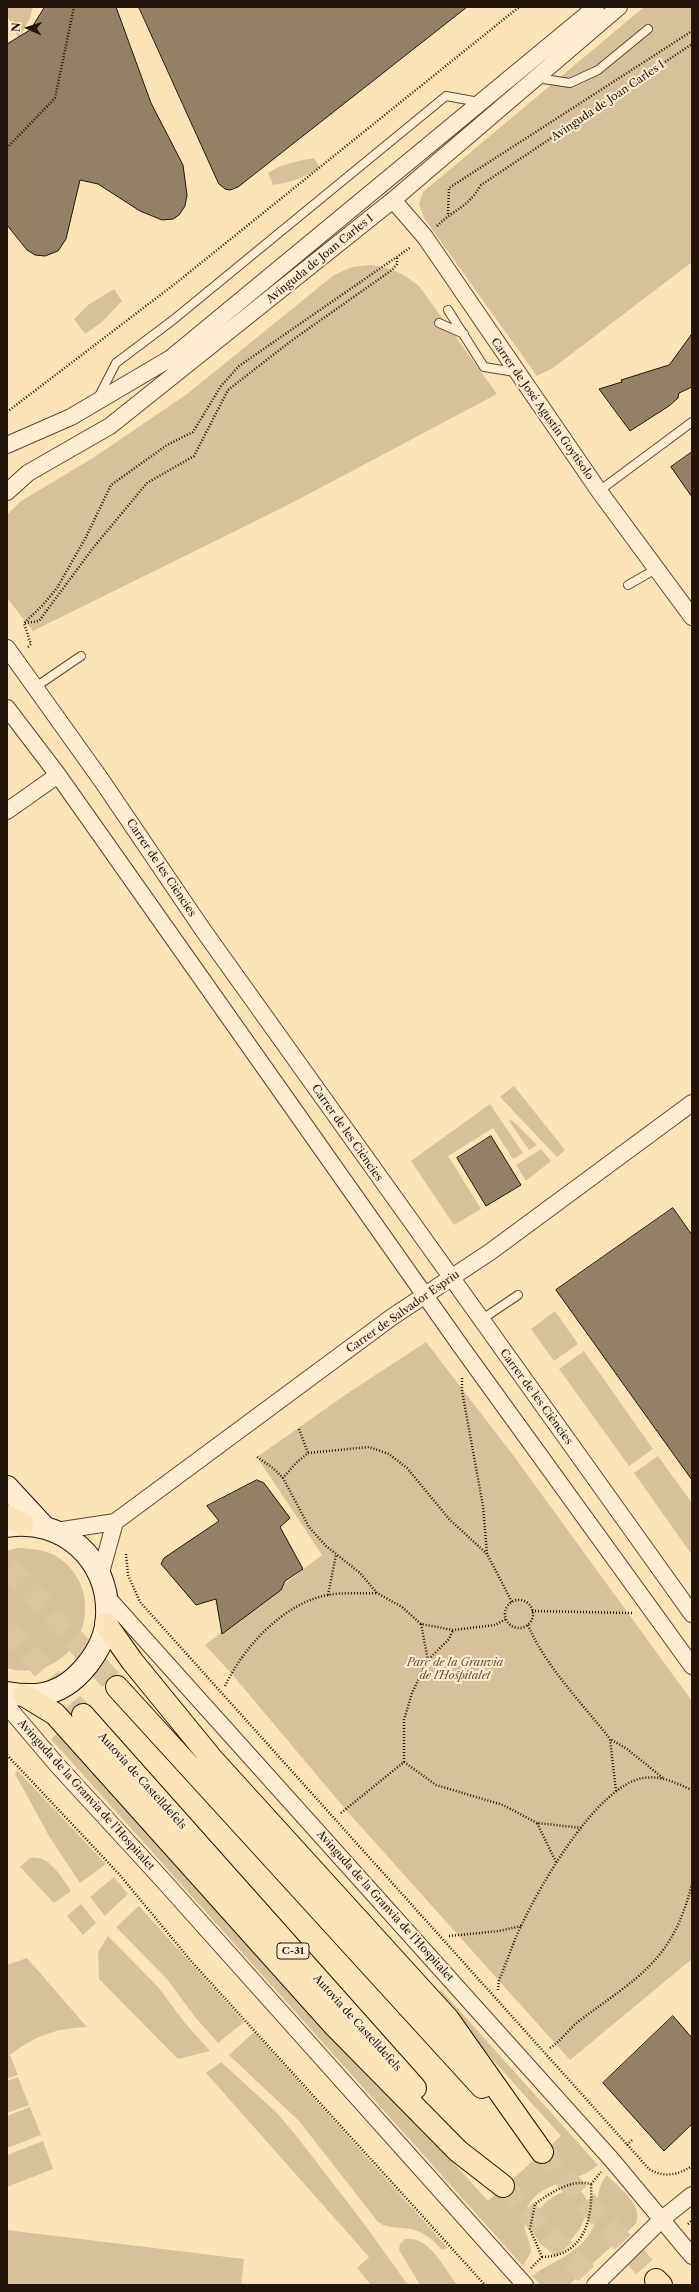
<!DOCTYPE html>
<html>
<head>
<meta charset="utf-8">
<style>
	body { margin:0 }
	#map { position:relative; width:699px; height:2292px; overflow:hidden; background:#fde4b8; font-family:"Libre Caslon Text",serif }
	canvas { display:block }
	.frame { position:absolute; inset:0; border:8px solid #23140a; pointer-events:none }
	.north { position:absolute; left:8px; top:8px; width:40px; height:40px; -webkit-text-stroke:3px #feedd1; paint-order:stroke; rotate:273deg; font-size:11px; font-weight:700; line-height:16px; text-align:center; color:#23140a }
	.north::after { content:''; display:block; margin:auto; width:14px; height:18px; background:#23140a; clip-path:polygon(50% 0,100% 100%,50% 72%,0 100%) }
</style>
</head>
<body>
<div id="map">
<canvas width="699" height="2292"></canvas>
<div class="frame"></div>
<div class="north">N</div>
</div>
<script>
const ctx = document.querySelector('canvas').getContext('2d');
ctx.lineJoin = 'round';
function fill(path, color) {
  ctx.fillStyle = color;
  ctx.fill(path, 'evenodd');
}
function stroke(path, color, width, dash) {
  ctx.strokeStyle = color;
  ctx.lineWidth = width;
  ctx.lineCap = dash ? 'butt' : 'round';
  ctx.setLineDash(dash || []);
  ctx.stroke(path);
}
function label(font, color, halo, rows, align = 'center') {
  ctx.font = font + ' "Libre Caslon Text",serif';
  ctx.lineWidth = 4;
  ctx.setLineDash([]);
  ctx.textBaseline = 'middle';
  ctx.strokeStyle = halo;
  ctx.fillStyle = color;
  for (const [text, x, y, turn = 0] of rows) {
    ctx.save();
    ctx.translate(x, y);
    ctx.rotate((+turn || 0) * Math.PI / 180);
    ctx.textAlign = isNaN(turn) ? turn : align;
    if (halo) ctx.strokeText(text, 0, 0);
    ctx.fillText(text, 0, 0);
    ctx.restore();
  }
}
fill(new Path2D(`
	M7,7h26l-3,11 -11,21 -12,-24z
	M644,7h48v255l-139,106 -16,8 -113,-158 -5,-14 4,-12z
	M314,158l6,9c-14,10 -30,16 -47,18l-5,-12c13,-9 30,-12 46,-15z
	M370,265c22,3 31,7 49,21l78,108 -211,112 -253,125 -26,-33 1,-84 13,-13 72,-43 94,-64 147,-119 18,-8z
	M114,289l8,12 -20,21 -17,12 -11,-15 14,-14z
	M514,1086l51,64 -8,7 -57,-60z
	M490,1104l33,49 -10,6 -20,-31 -45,28 33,53 -27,16 -43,-64z
	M512,1120l25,25 -8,5 -20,-29z
	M541,1149l10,12 -25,20 -10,-16z
	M555,1311l23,33 -24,17 -23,-32z
	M426,1342l87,113 179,246v258l-122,101 -224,-250 -115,-137 -26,-28 117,-90 -65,-98 88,-62z
	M584,1351l69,98 -24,17 -70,-97z
	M658,1456l34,47v52l-58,-82z
	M17,1548c15,1 29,1 42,10 44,30 30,101 -22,111 -10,2 -20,3 -30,-1v-117z
	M62,1729l426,472 73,-65 -101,-113 -22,-29 3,-4 157,175c-5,3 -10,8 -16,10 -24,10 -56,13 -58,47 0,11 7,20 7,30l-8,14 -472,-527z
	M17,1770l89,94 -26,19 -31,-47 -34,-62z
	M30,1858c19,-4 32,20 41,33l-17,12 -34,-36z
	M114,1877l14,17 -23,22 -15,-19z
	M81,1904l15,19 -13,12 -16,-19z
	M139,1906l105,116 -26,21 -23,-26 -28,-38 -51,-52z
	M108,1936l50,51 27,36 25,28 -32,8 -79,-80 -1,-27z
	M27,1958l60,69c-30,1 -53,9 -77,28l8,20 -11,4v-114z
	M254,2032l194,216 -6,2c-8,-9 -16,-17 -28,-20 -14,-4 -24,0 -36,-8l-79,-101 -70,-66z
	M221,2062l56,51 21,25 64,83 46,64h-37l-14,-17 12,-11 -163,-184z
	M18,2077l11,28 -22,8v-32z
	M30,2107l11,28 -34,13v-32z
	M43,2141l10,28 -46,18v-32z
	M607,2175c12,13 37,30 29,49l-67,61h-28l-9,-9c23,-17 53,-23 63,-54 5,-17 -1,-32 12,-47z
	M578,2190c25,11 -7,68 -32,58 -31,-22 2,-60 32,-58z
	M7,2230l237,29 -3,26h-234z
	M405,2239c24,-4 40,30 52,46h-37l-21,-35 1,-6z`), '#d8c19a');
const building = new Path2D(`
	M45,7h71l35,96 32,62 4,30 -2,11 -6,9 -6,4 -11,1 -22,-9 -42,-27 -18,-4 -14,59 -8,12 -13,5 -10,-1 -8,-5 -20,-25v-181l23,-14z
	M139,7h328l-229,180 -8,3 -5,-1 -6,-5z
	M692,334v53l-13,6 -1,5 -9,8 -39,25 -31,-42 23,-7 -1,-2 48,-15z
	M692,452v45l-21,-30z
	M491,1136l30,49 -35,21 -29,-48z
	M673,1208l19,27v245l-136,-190z
	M257,1480l7,3 26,35 -10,9 23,42 -18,12 -4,9 -59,44 -6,-35 -20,6 -35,-41 3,-6 55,-37 -12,-15z
	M673,2016l19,22v86l-28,27 -61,-68z`);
fill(building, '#948064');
stroke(building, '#23140a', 1);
stroke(new Path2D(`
	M7,1566l110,121
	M7,1628l76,87
	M542,2152l114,128
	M503,2186l94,99`), '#dcc59e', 22, [22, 11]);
const service = new Path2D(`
	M537,78l33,5 28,-13 50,-41
	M448,310l36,57 31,5
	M439,323l25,11
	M98,398l18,-35 57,-43 273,-224 33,6
	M599,491l93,-69
	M628,585l28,-16
	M34,688l47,-32
	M481,1320l37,-25`);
const minor = new Path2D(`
	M393,200l32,37 174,254 93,126
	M7,445l64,-28 100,-59 425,-351
	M7,492l21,-19 82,-47 283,-226 226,-193
	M7,648l95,133 101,149 489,684
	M7,708l51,67 404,573 230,318
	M7,811l51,-36
	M56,1531l59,-9 277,-205 98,-65 202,-149
	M100,1576l15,-54
	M106,1596l506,564 80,96
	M7,1706l51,60 102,111 365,408
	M595,2285l67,-66 30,-24`);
const secondary = new Path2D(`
	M7,1487l36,39
	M7,1526c55,-9 103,33 100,90 -1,33 -31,72 -64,78 -12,2 -24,1 -36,-1`);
const motorway = new Path2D(`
	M7,1516l16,8
	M106,1624l26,37 80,98 236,260 94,133
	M117,1687l365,400
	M24,1695l31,19 278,310 125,127 45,35
	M83,1715l332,373
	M656,2280l5,5`);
stroke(service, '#5a4836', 10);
stroke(minor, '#5a4836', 18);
stroke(secondary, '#23140a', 24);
stroke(motorway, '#23140a', 24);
stroke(new Path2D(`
	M7,148l48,-50 19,-91
	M448,214l1,-26 243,-157
	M437,226c18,-18 30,-17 44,-41l211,-141
	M7,412l169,-129 343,-276
	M25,623l14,-2 54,-73 54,-65 47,-27 34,-66 63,-49 101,-71 5,-6v-6
	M28,647l3,-3 -7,-21 18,-17 15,-18 29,-51 25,-52 56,-40 26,-13 28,-46 18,-20 172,-119
	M462,1378v13l21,115 4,48 25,48
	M299,1429l9,24
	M257,1457l16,11 10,10
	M126,1554l2,21 12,27 509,567c15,9 29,6 43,-3
	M487,1554l-37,-34 -43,-52 -18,-14 -20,-7 -61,6 -12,10 -13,15 26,49 17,19 34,27 17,20 25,14 19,17 32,6 42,-5 11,-6
	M328,1595l8,-40
	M505 1614a14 14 0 1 1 28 0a14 14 0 1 1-28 0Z
	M532,1611l100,2
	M421,1624l7,36
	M528,1625c17,41 55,79 82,114
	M225,1686c18,-38 58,-83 103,-91 13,-3 34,-1 49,-2
	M7,1755l112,119 72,87 294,324
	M404,1762l32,23 67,20 34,18
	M616,1791l-6,-52 17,10 36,29
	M341,1813l63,-51v-42l8,-27 16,-33 21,-21 4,-9
	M556,1862l-19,-39 45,5
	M449,1936l50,-5 22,-5
	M498,1990l1,-10c8,-18 14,-38 23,-56 19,-40 75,-138 121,-146 18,-3 33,5 49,12
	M550,2048c11,-7 19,-19 29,-27 60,-45 93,-59 113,-137
	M627,2145l5,-5
	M591,2184l10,-12
	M688,2224l4,-4
	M542,2257l-12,-28 5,-25c17,-12 35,-25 56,-20
	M542,2257c43,-1 51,-39 49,-73
	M531,2268l11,-11`), '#23140a', 2.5, [1, 2]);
stroke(service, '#feedd1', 8);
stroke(minor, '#feedd1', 16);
stroke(secondary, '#feedd1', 22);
stroke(motorway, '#fde4b8', 22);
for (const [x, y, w] of [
	[293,1951,32]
]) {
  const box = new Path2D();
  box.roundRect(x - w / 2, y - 8, w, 16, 3);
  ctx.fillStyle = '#feedd1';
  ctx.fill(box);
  stroke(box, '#23140a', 1);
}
label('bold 10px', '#23140a', null, [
	["C-31",293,1951]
]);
label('11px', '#23140a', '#feedd1', [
	["Avinguda de Joan Carles I",608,101,-34],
	["Avinguda de Joan Carles I",320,259,-39],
	["Carrer de José Agustín Goytisolo",542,409,55],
	["Carrer de les Ciències",161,868,56],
	["Carrer de les Ciències",347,1133,55],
	["Carrer de Salvador Espriu",403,1312,-35],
	["Carrer de les Ciències",536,1397,54],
	["Autovia de Castelldefels",142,1781,48],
	["Avinguda de la Granvia de l'Hospitalet",86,1795,48],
	["Avinguda de la Granvia de l'Hospitalet",385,1906,48],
	["Autovia de Castelldefels",357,2023,48]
]);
label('italic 11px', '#62513c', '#feedd1', [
	["Parc de la Granvia",455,1663],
	["de l'Hospitalet",455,1676]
]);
</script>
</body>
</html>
